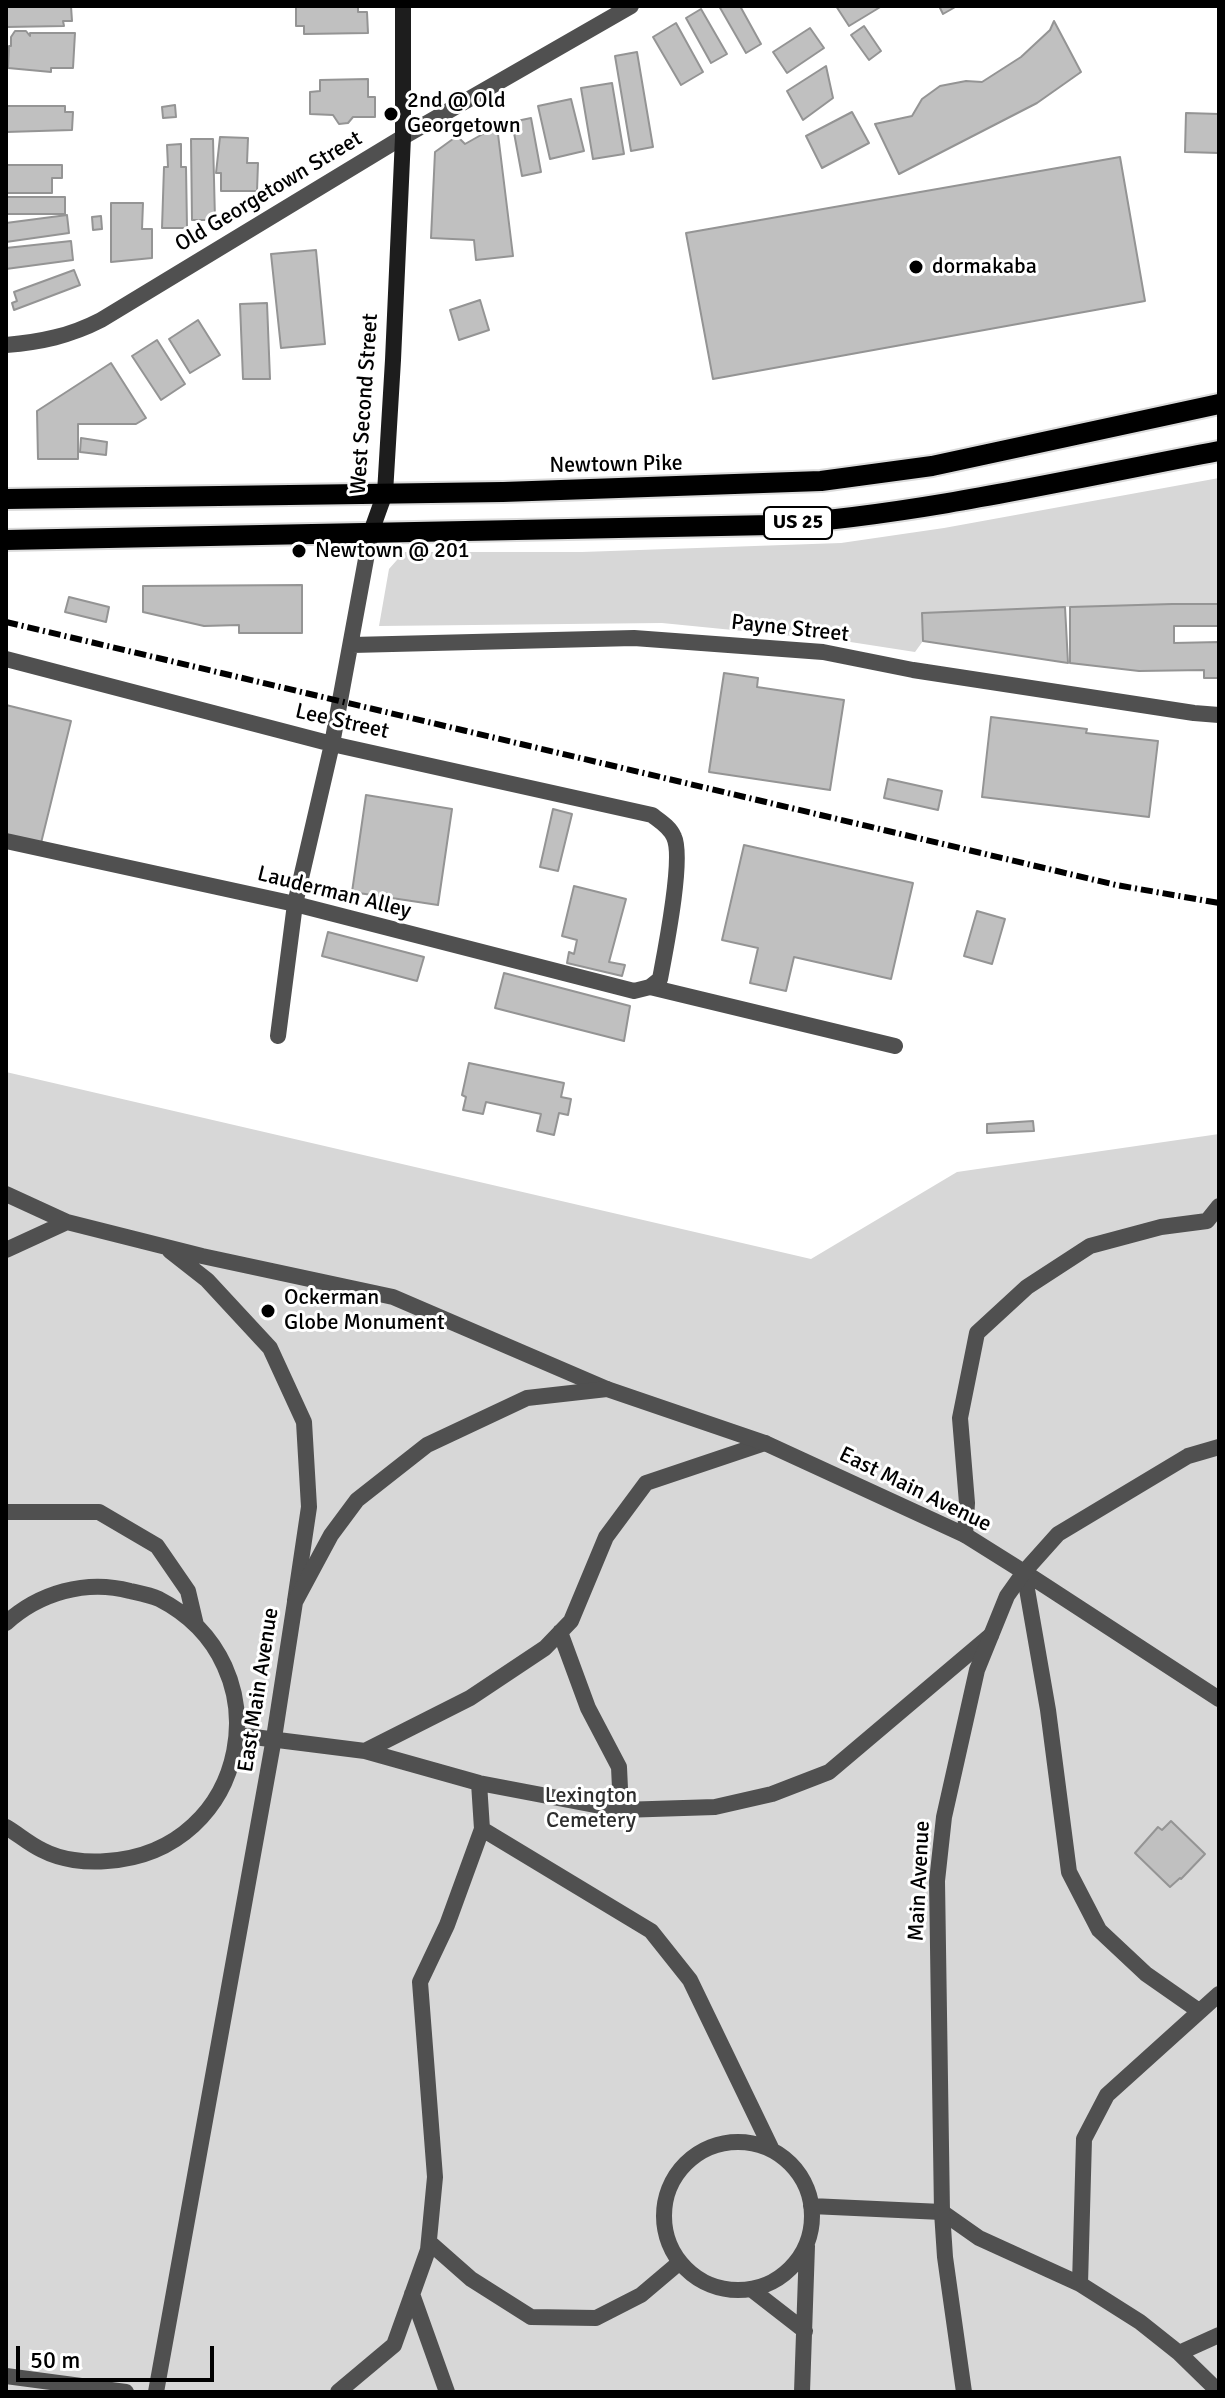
<!DOCTYPE html>
<html>
<head>
<meta charset="utf-8">
<style>
	body { margin:0 }
	#map { position:relative; width:1225px; height:2398px; overflow:hidden; background:#fff; font-family:Signika,sans-serif }
	canvas { display:block }
	.frame { position:absolute; inset:0; border:8px solid #000; pointer-events:none }
	.scale { position:absolute; left:16px; top:2346px; width:198px; height:36px; box-sizing:border-box; border:4px solid #000; border-top:0; padding-left:10px; font-size:24px; line-height:28px; white-space:nowrap; color:#000; -webkit-text-stroke:6px #fff; paint-order:stroke }
</style>
</head>
<body>
<div id="map">
<canvas width="1225" height="2398"></canvas>
<div class="frame"></div>
<div class="scale">50 m</div>
</div>
<script>
const ctx = document.querySelector('canvas').getContext('2d');
ctx.lineJoin = 'round';
function fill(path, color) {
  ctx.fillStyle = color;
  ctx.fill(path, 'evenodd');
}
function stroke(path, color, width, dash) {
  ctx.strokeStyle = color;
  ctx.lineWidth = width;
  ctx.lineCap = dash ? 'butt' : 'round';
  ctx.setLineDash(dash || []);
  ctx.stroke(path);
}
function label(font, color, halo, rows, align = 'center') {
  ctx.font = font + ' Signika,sans-serif';
  ctx.lineWidth = 6;
  ctx.setLineDash([]);
  ctx.textBaseline = 'middle';
  ctx.strokeStyle = halo;
  ctx.fillStyle = color;
  for (const [text, x, y, turn = 0] of rows) {
    ctx.save();
    ctx.translate(x, y);
    ctx.rotate((+turn || 0) * Math.PI / 180);
    ctx.textAlign = isNaN(turn) ? turn : align;
    if (halo) ctx.strokeText(text, 0, 0);
    ctx.fillText(text, 0, 0);
    ctx.restore();
  }
}
fill(new Path2D(`
	M1219,478v126l-149,3 -147,6v28l-8,11 -71,-11 -182,-18 -283,3 10,-57 15,-17h178l259,-9 103,-15z
	M6,1072l805,187 146,-87 262,-38v1258h-1213z`), '#d7d7d7');
const building = new Path2D(`
	M6,6h65l1,15h-9l1,5 -58,1z
	M296,6h62v6h9l1,21 -64,1v-8h-8z
	M719,6h21l21,38 -15,9z
	M836,6h46l-33,20z
	M939,6h18l-14,8z
	M701,9l26,45 -16,9 -25,-45z
	M1054,21l27,51 -44,31 -138,71 -24,-50 37,-8 10,-17 18,-13 26,-5 16,1 39,-25 29,-27z
	M676,23l27,49 -22,13 -28,-48z
	M864,26l17,25 -12,9 -18,-25z
	M810,28l14,20 -37,25 -14,-21z
	M15,31h11l4,5v-3h45l-2,35h-22v4l-43,-4 1,-22h2v-9z
	M637,52l16,95 -22,4 -16,-95z
	M826,66l7,32 -30,22 -16,-29z
	M368,79v18h7v20h-22l-5,6 -9,1 -6,-9 -23,-1v-22l10,-1v-11z
	M612,83l12,71 -31,5 -12,-71z
	M571,99l13,52 -34,8 -12,-53z
	M175,105l1,12 -13,1 -1,-11z
	M6,106h59v6h8l-1,18 -66,2z
	M852,112l17,31 -47,25 -16,-32z
	M1186,113l33,1v39l-34,-1z
	M531,118l10,54 -19,4 -10,-54z
	M497,126l16,130 -37,4 -2,-20 -43,-2 4,-86 22,-16 8,8z
	M220,137l28,1 -1,25h11l-1,28h-36v-18h-5z
	M191,139h22l2,81h-23z
	M181,144v23h5l1,61h-25l2,-61h4l-1,-22z
	M1120,157l25,144 -432,78 -27,-146z
	M6,165h56v13h-10v15h-46z
	M6,197h59v17h-59z
	M111,203h32l-1,26h10v29l-41,4z
	M67,215l2,18 -63,9v-19z
	M101,216l1,13 -9,1 -1,-13z
	M71,241l2,19 -67,9v-21z
	M316,250l9,94 -44,4 -10,-94z
	M74,270l6,15 -66,25 -2,-7 5,-2 -3,-9z
	M480,300l9,30 -30,10 -9,-30z
	M267,303l3,76h-27l-3,-75z
	M198,320l22,35 -30,18 -21,-34z
	M157,340l28,44 -24,16 -29,-44z
	M111,363l35,55 -10,6h-58v35h-40l-1,-48z
	M81,438l26,4 -1,13 -26,-3z
	M302,585v48h-63v-8l-35,1 -61,-14v-26z
	M69,597l40,10 -3,15 -41,-10z
	M1172,604h47v22h-45v17l45,-1v36h-15v-8l-65,1 -69,-8v-56z
	M1065,607l3,56 -145,-22 -1,-28z
	M724,673l34,5 -1,9 87,13 -14,90 -121,-18z
	M6,705l65,16 -30,122 -35,-8z
	M991,717l96,12 -1,4 72,8 -9,76 -167,-20z
	M888,779l54,12 -4,19 -54,-12z
	M366,795l86,14 -14,96 -86,-13z
	M553,809l19,5 -14,57 -18,-4z
	M744,845l169,38 -22,96 -97,-22 -8,34 -36,-8 8,-35 -36,-8z
	M574,886l52,13 -17,63 16,3 -3,11 -55,-13 2,-11 5,2 3,-14 -15,-4z
	M977,911l28,8 -13,45 -28,-8z
	M328,932l96,25 -7,24 -95,-25z
	M504,973l126,33 -6,35 -129,-33z
	M469,1063l95,20 -3,14 10,2 -3,16 -9,-2 -5,22 -17,-4 4,-17 -55,-12 -3,12 -20,-4 3,-13 -4,-2z
	M1033,1121l1,10 -47,2v-9z
	M1171,1821l34,33 -24,25 -1,-1 -10,9 -35,-34 23,-26 4,3z`);
fill(building, '#c0c0c0');
stroke(building, '#949494', 2);
const primary = new Path2D(`
	M6,499l497,-7 318,-11 111,-15 287,-62
	M6,540l766,-15c151,-11 299,-46 447,-74`);
stroke(primary, '#dbdbdb', 24);
stroke(new Path2D(`
	M650,987l245,59
	M6,1194l61,28
	M6,1250l61,-28 135,34 191,41 214,92
	M170,1251l37,29 63,68 34,74 5,85 -14,94
	M6,1512h93l58,34 31,45 8,34
	M965,1535l2,-32 -7,-85 17,-85 50,-46 63,-41 71,-19 46,-6 12,-15
	M1024,1572l24,138 21,162 30,58 47,44 53,37
	M1024,1572l195,127
	M6,1623c33,-30 80,-44 124,-32 9,2 20,4 29,8 127,65 91,253 -52,262 -21,2 -46,-1 -65,-11 -13,-6 -24,-16 -36,-23
	M560,1632l28,76 31,59 2,43
	M238,1735l127,16 114,32 142,27 94,-3 57,-13 57,-22 162,-137
	M365,1751l105,-53 75,-50 26,-27 35,-84 40,-54 119,-40
	M482,1829l169,102 39,49 82,170
	M664 2216a74 74 0 1 1 148 0a74 74 0 1 1-148 0Z
	M811,2206l131,6 37,26 101,46 60,38 39,31 40,39
	M429,2242l42,37 60,38 65,1 45,-23 39,-33
	M1080,2284l4,-145 23,-44 112,-101
	M751,2289l54,42
	M412,2294l35,98
	M1179,2353l40,-18
	M6,2376l120,16
	M338,2392l56,-47 34,-95 7,-73 -15,-195 27,-57 35,-96 -3,-46
	M802,2392l5,-146`), '#505050', 16);
stroke(new Path2D(`
	M6,345c35,-3 64,-9 95,-25l302,-183 228,-131
	M352,645l282,-7 189,14 90,18 281,43 25,2
	M6,659l326,85 320,71c8,6 18,12 22,22 10,21 -9,115 -14,142l-10,8 -16,4 -339,-87 -289,-63
	M278,1036l17,-132 37,-160 39,-212
	M156,2392l118,-654 21,-136 36,-67 26,-35 70,-55 100,-47 80,-9 158,54 200,92 59,37
	M964,2392l-19,-135 -3,-45 -5,-331 7,-64 33,-147 30,-74 17,-24 34,-38 130,-78 31,-9`), '#505050', 16);
stroke(new Path2D(`
	M371,532l14,-39 8,-133 10,-223v-131`), '#1d1d1d', 16);
stroke(primary, '#000', 20);
stroke(new Path2D(`
	M6,622l1110,263 103,18`), '#000', 6, [12, 4, 2, 4]);
for (const [x, y, r, color] of [
	[391,114,8,"#000"],
	[916,267,8,"#000"],
	[299,551,8,"#000"],
	[268,1311,8,"#000"]
]) {
  const dot = new Path2D();
  dot.arc(x, y, r, 0, 2 * Math.PI);
  ctx.fillStyle = color;
  ctx.fill(dot);
  stroke(dot, '#fff', 3);
}
for (const [x, y, w] of [
	[798,523,68]
]) {
  const box = new Path2D();
  box.roundRect(x - w / 2, y - 16, w, 32, 6);
  ctx.fillStyle = '#fff';
  ctx.fill(box);
  stroke(box, '#000', 2);
}
label('bold 20px', '#000', null, [
	["US 25",798,523]
]);
label('22px', '#000', '#fff', [
	["2nd @ Old",407,101],
	["Georgetown",407,126],
	["dormakaba",932,267],
	["Newtown @ 201",315,551],
	["Ockerman",284,1298],
	["Globe Monument",284,1323]
], 'left');
label('22px', '#000', '#fff', [
	["Old Georgetown Street",269,192,-31],
	["West Second Street",365,404,-86],
	["Newtown Pike",616,465,-1],
	["Payne Street",790,629,6],
	["Lee Street",342,722,13],
	["Lauderman Alley",334,893,14],
	["East Main Avenue",915,1490,26],
	["East Main Avenue",259,1690,-81],
	["Main Avenue",920,1881,-87]
]);
label('22px', '#2e2e2e', '#fff', [
	["Lexington",591,1796],
	["Cemetery",591,1821]
]);
</script>
</body>
</html>
